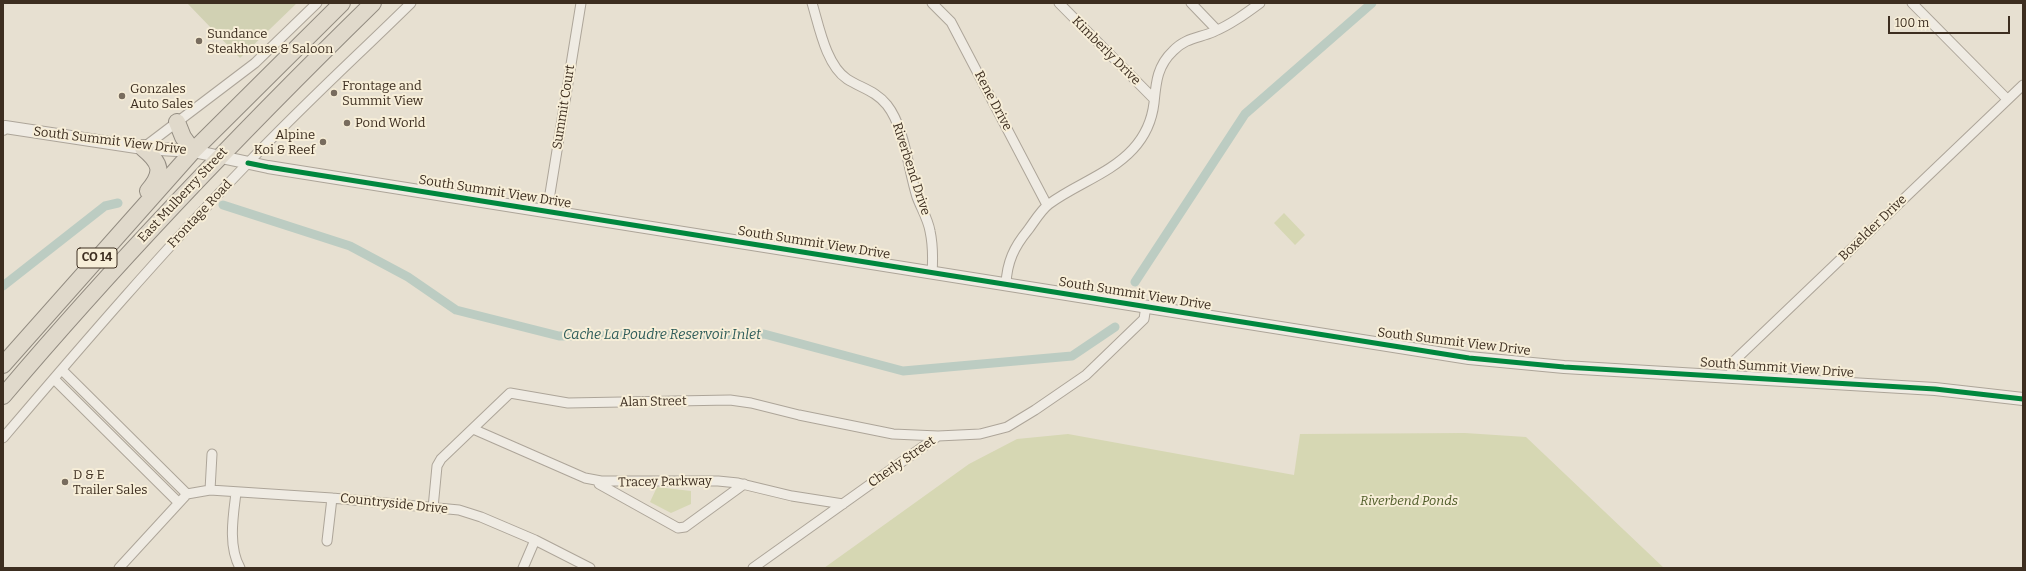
<!DOCTYPE html>
<html>
<head>
<meta charset="utf-8">
<style>
	body { margin:0 }
	#map { position:relative; width:2026px; height:571px; overflow:hidden; background:#e7e0d1; font-family:Bitter,serif }
	canvas { display:block }
	.frame { position:absolute; inset:0; border:4px solid #3d2e20; pointer-events:none }
	.scale { position:absolute; left:1888px; top:16px; width:122px; height:18px; box-sizing:border-box; border:2px solid #3d2e20; border-top:0; padding-left:5px; font-size:12px; line-height:14px; white-space:nowrap; color:#3d2e20; -webkit-text-stroke:3px #f7eed8; paint-order:stroke }
</style>
</head>
<body>
<div id="map">
<canvas width="2026" height="571"></canvas>
<div class="frame"></div>
<div class="scale">100 m</div>
</div>
<script>
const ctx = document.querySelector('canvas').getContext('2d');
ctx.lineJoin = 'round';
function fill(path, color) {
  ctx.fillStyle = color;
  ctx.fill(path, 'evenodd');
}
function stroke(path, color, width, dash) {
  ctx.strokeStyle = color;
  ctx.lineWidth = width;
  ctx.lineCap = dash ? 'butt' : 'round';
  ctx.setLineDash(dash || []);
  ctx.stroke(path);
}
function label(font, color, halo, rows, align = 'center') {
  ctx.font = font + ' Bitter,serif';
  ctx.lineWidth = 4;
  ctx.setLineDash([]);
  ctx.textBaseline = 'middle';
  ctx.strokeStyle = halo;
  ctx.fillStyle = color;
  for (const [text, x, y, turn = 0] of rows) {
    ctx.save();
    ctx.translate(x, y);
    ctx.rotate((+turn || 0) * Math.PI / 180);
    ctx.textAlign = isNaN(turn) ? turn : align;
    if (halo) ctx.strokeText(text, 0, 0);
    ctx.fillText(text, 0, 0);
    ctx.restore();
  }
}
fill(new Path2D(`
	M1284,213l21,22 -10,10 -21,-22z
	M1465,433l61,4 138,131h-840l145,-104 48,-25 51,-5 226,41 6,-41z
	M657,487l34,4v13l-20,9 -21,-11z`), '#d6d7b3');
fill(new Path2D(`
	M187,3h110l-57,55z`), '#d1d1b3');
stroke(new Path2D(`
	M223,205l127,41 58,31 48,33 103,26 205,-2 139,37 169,-15 43,-29
	M1135,282l110,-168 127,-111
	M3,286l102,-80 13,-3`), '#bcccc2', 9);
const minor = new Path2D(`
	M812,3c7,23 14,62 35,76 14,9 29,12 40,26 18,23 21,64 30,92 4,11 11,22 13,34 3,14 3,28 2,42
	M932,3l19,19 96,183
	M1059,3l95,96
	M1191,3l26,27
	M1912,3l95,96
	M143,148l112,-85 62,-60
	M547,212l34,-209
	M1006,284c1,-22 8,-37 22,-54 6,-8 13,-20 21,-26 27,-20 61,-30 84,-55 11,-12 19,-29 21,-46 2,-20 3,-37 19,-52 12,-13 26,-13 40,-19 17,-7 32,-18 47,-29
	M62,370l125,124
	M1731,376l2,-14 290,-277
	M54,379l124,123
	M473,429l112,49 16,3h117l20,2 54,13 51,8
	M3,438c80,-94 160,-187 246,-276 52,-55 108,-106 162,-159
	M599,484l79,44 7,-1 59,-43
	M210,490l2,-36
	M236,493c-3,24 -8,53 4,75
	M433,508l4,-42 4,-7 69,-66 58,10 162,-3 21,3 48,12 94,19 45,2 42,-2 27,-7 28,-17 51,-35 58,-56 2,-13
	M327,541l5,-43
	M119,568l68,-74 23,-4 122,8 127,12 22,7 54,23 55,28
	M523,568l12,-28
	M753,568l185,-132`);
const tertiary = new Path2D(`
	M3,129l2,-2 138,21 50,3 75,16 1201,191 95,9 371,22 88,10`);
const trunk = new Path2D(`
	M177,122l6,15 10,14
	M143,148c18,15 21,24 5,43
	M3,365l190,-214 149,-148
	M3,396c117,-138 241,-267 370,-393`);
stroke(minor, '#ada599', 11);
stroke(tertiary, '#ada599', 14);
stroke(trunk, '#928b80', 18);
stroke(minor, '#efebe3', 9);
stroke(tertiary, '#efebe3', 12);
stroke(trunk, '#e0d9cb', 16);
stroke(new Path2D(`
	M248,163l20,4 1201,191 95,9 371,22 88,10`), '#00873e', 5);
for (const [x, y, r, color] of [
	[199,41,4,"#786c5e"],
	[334,93,4,"#786c5e"],
	[122,96,4,"#786c5e"],
	[347,123,4,"#786c5e"],
	[323,142,4,"#786c5e"],
	[65,482,4,"#786c5e"]
]) {
  const dot = new Path2D();
  dot.arc(x, y, r, 0, 2 * Math.PI);
  ctx.fillStyle = color;
  ctx.fill(dot);
  stroke(dot, '#f7eed8', 1.5);
}
for (const [x, y, w] of [
	[97,258,40]
]) {
  const box = new Path2D();
  box.roundRect(x - w / 2, y - 10, w, 20, 3);
  ctx.fillStyle = '#f7eed8';
  ctx.fill(box);
  stroke(box, '#3d2e20', 1);
}
label('bold 12px', '#3d2e20', null, [
	["CO 14",97,258]
]);
label('13px', '#3d2e20', '#f7eed8', [
	["Sundance",207,34],
	["Steakhouse & Saloon",207,49],
	["Frontage and",342,86],
	["Summit View",342,101],
	["Gonzales",130,89],
	["Auto Sales",130,104],
	["Pond World",355,123],
	["Alpine",315,135,"right"],
	["Koi & Reef",315,150,"right"],
	["D & E",73,475],
	["Trailer Sales",73,490]
], 'left');
label('13px', '#3d2e20', '#f7eed8', [
	["Kimberly Drive",1106,51,45],
	["Rene Drive",993,101,62],
	["Summit Court",564,107,-81],
	["South Summit View Drive",110,141,7],
	["Riverbend Drive",911,169,72],
	["South Summit View Drive",495,192,9],
	["East Mulberry Street",183,195,-47],
	["Frontage Road",200,214,-47],
	["Boxelder Drive",1873,228,-44],
	["South Summit View Drive",814,243,9],
	["South Summit View Drive",1135,294,9],
	["South Summit View Drive",1454,342,7],
	["South Summit View Drive",1777,368,4],
	["Alan Street",653,402,-1],
	["Cherly Street",902,462,-35],
	["Tracey Parkway",665,482,-1],
	["Countryside Drive",394,504,6]
]);
label('italic 13px', '#4d5a26', '#f7eed8', [
	["Riverbend Ponds",1409,501]
]);
label('italic 14px', '#2f5d5a', '#f7eed8', [
	["Cache La Poudre Reservoir Inlet",662,335]
]);
</script>
</body>
</html>
